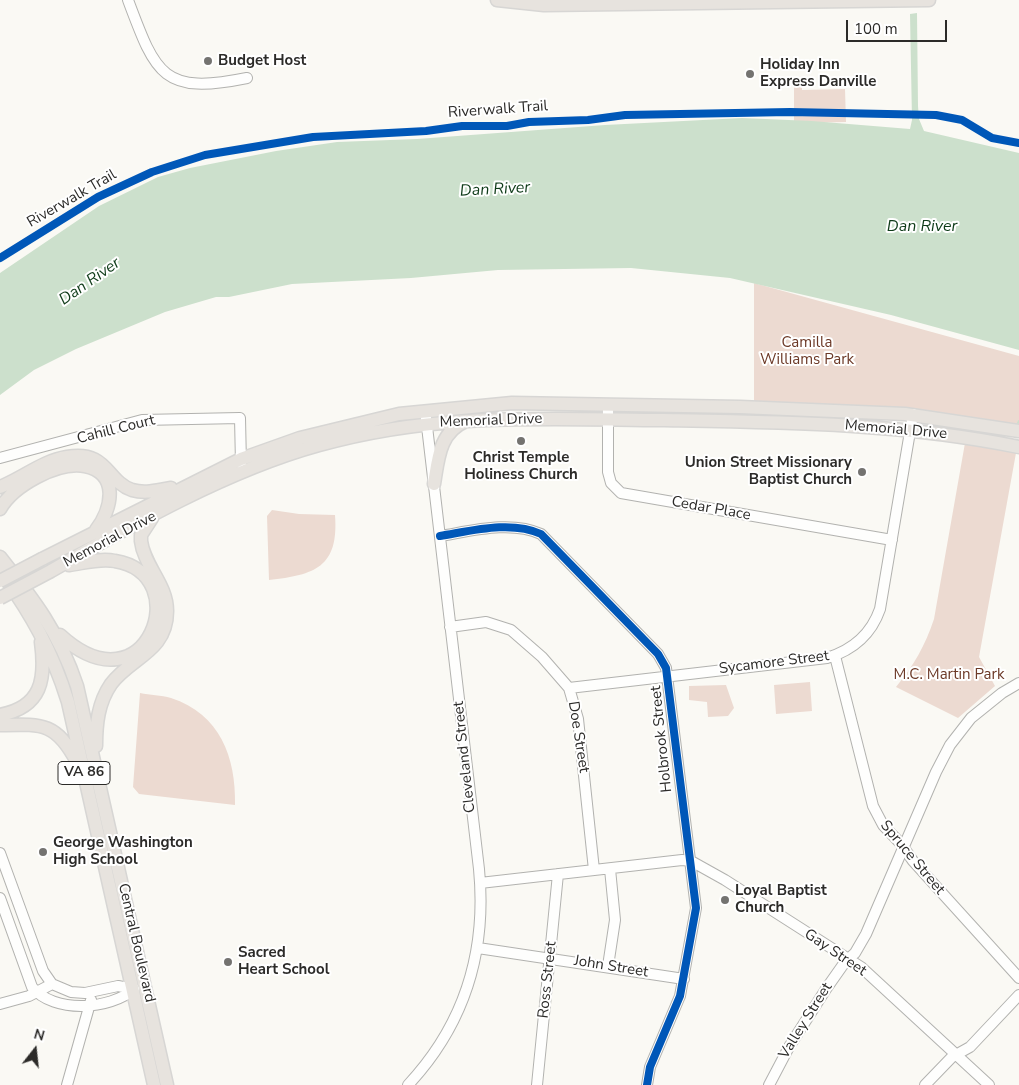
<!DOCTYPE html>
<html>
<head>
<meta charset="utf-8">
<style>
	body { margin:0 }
	#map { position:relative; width:1019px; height:1085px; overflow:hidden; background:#faf9f4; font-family:"Nunito Sans",sans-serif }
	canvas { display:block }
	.north { position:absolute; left:10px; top:1025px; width:50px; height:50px; -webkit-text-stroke:4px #fff; paint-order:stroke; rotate:16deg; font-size:14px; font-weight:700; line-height:20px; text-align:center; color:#2c2b29 }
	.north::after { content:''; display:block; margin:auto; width:18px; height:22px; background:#2c2b29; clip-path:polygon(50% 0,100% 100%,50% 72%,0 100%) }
	.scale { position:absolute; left:846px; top:20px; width:101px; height:22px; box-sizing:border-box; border:2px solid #2c2b29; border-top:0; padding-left:6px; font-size:15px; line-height:18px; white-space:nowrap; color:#2c2b29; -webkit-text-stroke:4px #fff; paint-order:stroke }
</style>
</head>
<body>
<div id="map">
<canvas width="1019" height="1085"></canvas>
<div class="north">N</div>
<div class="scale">100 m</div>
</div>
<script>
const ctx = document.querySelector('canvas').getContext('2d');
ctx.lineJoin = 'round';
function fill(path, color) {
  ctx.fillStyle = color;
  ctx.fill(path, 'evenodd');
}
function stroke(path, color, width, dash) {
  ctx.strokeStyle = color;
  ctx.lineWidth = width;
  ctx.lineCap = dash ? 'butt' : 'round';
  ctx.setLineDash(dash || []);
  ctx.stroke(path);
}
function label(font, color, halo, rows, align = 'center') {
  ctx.font = font + ' "Nunito Sans",sans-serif';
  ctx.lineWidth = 4;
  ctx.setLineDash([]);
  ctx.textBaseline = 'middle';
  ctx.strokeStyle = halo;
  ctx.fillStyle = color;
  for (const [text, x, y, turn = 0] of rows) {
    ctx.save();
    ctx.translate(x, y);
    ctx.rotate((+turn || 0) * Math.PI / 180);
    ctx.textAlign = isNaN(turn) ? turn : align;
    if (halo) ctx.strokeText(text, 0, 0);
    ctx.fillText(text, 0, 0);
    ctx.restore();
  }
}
fill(new Path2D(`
	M794,80h8v10l43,-1 1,33 -52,1z
	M754,283l265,73v71c-89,-17 -175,-20 -265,-25z
	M965,443l51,10 -37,204 16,29 -37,32 -62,-31c18,-22 29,-41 38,-68z
	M272,510l27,4 36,1c4,52 -20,60 -66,65l-2,-64z
	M810,682l2,29 -36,3 -2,-29z
	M726,685l8,23 -6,8 -20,1 -1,-15 -18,-2v-14z
	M140,693c10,2 21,2 31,5 49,16 65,59 64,107l-96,-11 -6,-7z`), '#ecdad1');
fill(new Path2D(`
	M917,13l1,93 1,13 5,12 95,22v197l-128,-35 -161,-37 -99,-10 -133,2 -87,8 -119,6 -63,13h-13l-51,15 -89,37 -42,21 -34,25v-122l99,-67 59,-29 32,-9 86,-17 61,-9 80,-3 188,-14 137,-7 70,3 98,8 2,-9 -2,-106z`), '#cce0cc');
stroke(new Path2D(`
	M1018,423l1,-2`), '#cce0cc', 2);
const minor = new Path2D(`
	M128,0c28,75 35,95 119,78
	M608,405v67l3,11 10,10 271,47
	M0,458l142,-38 98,-2 1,46
	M440,536c31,-5 71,-16 101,-2l117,120 8,14 30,240 -16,88 -30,71 -3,18
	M450,627l36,-5 25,8 31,27 27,31 9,31 16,151
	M835,656l38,150 10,19 19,20 11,16 106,117
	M569,688l258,-30c26,-8 44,-23 53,-49l33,-195
	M0,853l43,118 9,13
	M480,883l202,-23 9,1 34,19 136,87 128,118
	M0,898l32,89c22,27 78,23 102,2l-16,-3 -33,7 -14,-1 -19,-8
	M478,948l206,31
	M608,966l7,-46 -5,-51
	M0,1004l29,-8 23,-12
	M67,1085l24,-85
	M408,1085c57,-61 79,-133 71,-216l-53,-451
	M537,1085l21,-211
	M769,1085l20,-38 37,-58 19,-27 10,-9 11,-19 70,-162 14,-27 21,-27 31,-25 17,-10
	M925,1085l27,-28 18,-10 49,-52`);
const major = new Path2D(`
	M497,0l47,5 385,-5
	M434,484c4,-24 5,-52 32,-63
	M0,487c23,-9 42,-26 67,-30 41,-7 39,24 65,33 14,4 25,0 39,-2
	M0,509c13,-23 57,-48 85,-43 35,7 27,43 11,64
	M0,557c34,43 59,75 77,129l90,399
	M42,559l199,-100 59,-21 99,-24 113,-11 228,4 165,7 114,17
	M0,571c31,42 52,80 68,131l86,383
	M51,571c82,-47 177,-101 268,-126 117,-33 225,-26 345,-25 119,2 238,3 355,27
	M60,635c87,80 137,-61 55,-74 -15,-3 -31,2 -46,4
	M0,715c42,-8 46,-36 41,-73
	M0,725c42,-1 56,-3 77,37
	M96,746c0,-22 2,-43 15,-62 20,-27 56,-32 56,-73 0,-27 -23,-45 -26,-70v-6l11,-17`);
stroke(minor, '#b2b2af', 12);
stroke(major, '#d7d6d4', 15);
stroke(minor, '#fefefd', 10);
stroke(major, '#e7e3de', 12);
const majorBridge = new Path2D(`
	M0,581l42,-22
	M0,598l51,-27`);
stroke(majorBridge, '#d7d6d4', 15, []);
stroke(majorBridge, '#e7e3de', 12);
stroke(new Path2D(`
	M0,258l98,-61 54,-25 53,-17 108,-18 113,-6 36,-5h45l22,-4 59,-2 37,-5 165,-3 146,3 26,5 30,18 27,5
	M440,536c31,-5 71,-16 101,-2l117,120 8,14 30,240 -16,88 -30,71 -3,18`), '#0057b8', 8);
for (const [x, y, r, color] of [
	[208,61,5,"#747370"],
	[750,74,5,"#747370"],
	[521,441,5,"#747370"],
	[862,472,5,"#747370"],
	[43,852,5,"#747370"],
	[725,900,5,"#747370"],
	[228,962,5,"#747370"]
]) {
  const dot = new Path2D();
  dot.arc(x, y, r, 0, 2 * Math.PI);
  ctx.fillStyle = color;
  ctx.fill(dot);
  stroke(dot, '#fff', 2);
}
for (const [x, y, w] of [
	[84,773,52]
]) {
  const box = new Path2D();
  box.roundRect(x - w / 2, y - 11.5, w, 23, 4);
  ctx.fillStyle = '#fff';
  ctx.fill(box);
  stroke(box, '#2c2b29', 1);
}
label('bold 14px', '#2c2b29', null, [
	["VA 86",84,773]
]);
label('bold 15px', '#2c2b29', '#fff', [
	["Budget Host",218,61],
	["Holiday Inn",760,65],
	["Express Danville",760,82],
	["Christ Temple",521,458,"center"],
	["Holiness Church",521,475,"center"],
	["Union Street Missionary",852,463,"right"],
	["Baptist Church",852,480,"right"],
	["George Washington",53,843],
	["High School",53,860],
	["Loyal Baptist",735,891],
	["Church",735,908],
	["Sacred",238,953],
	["Heart School",238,970]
], 'left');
label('15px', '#2c2b29', '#fff', [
	["Riverwalk Trail",498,110,-4],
	["Riverwalk Trail",72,199,-30],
	["Memorial Drive",491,421,-2],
	["Cahill Court",116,430,-14],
	["Memorial Drive",896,430,5],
	["Cedar Place",711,509,10],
	["Memorial Drive",110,540,-28],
	["Sycamore Street",774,663,-7],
	["Doe Street",578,737,81],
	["Holbrook Street",662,739,-96],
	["Cleveland Street",465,757,-96],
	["Spruce Street",912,858,50],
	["Central Boulevard",136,943,77],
	["Gay Street",835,953,34],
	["John Street",611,967,9],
	["Ross Street",548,980,-84],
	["Valley Street",806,1021,-58]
]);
label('15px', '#6c3927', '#fff', [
	["Camilla",807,343],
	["Williams Park",807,360],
	["M.C. Martin Park",949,675]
]);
label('italic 16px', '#0e3b18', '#fff', [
	["Dan River",495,190,-3],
	["Dan River",922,227],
	["Dan River",90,282,-35]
]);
</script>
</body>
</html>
